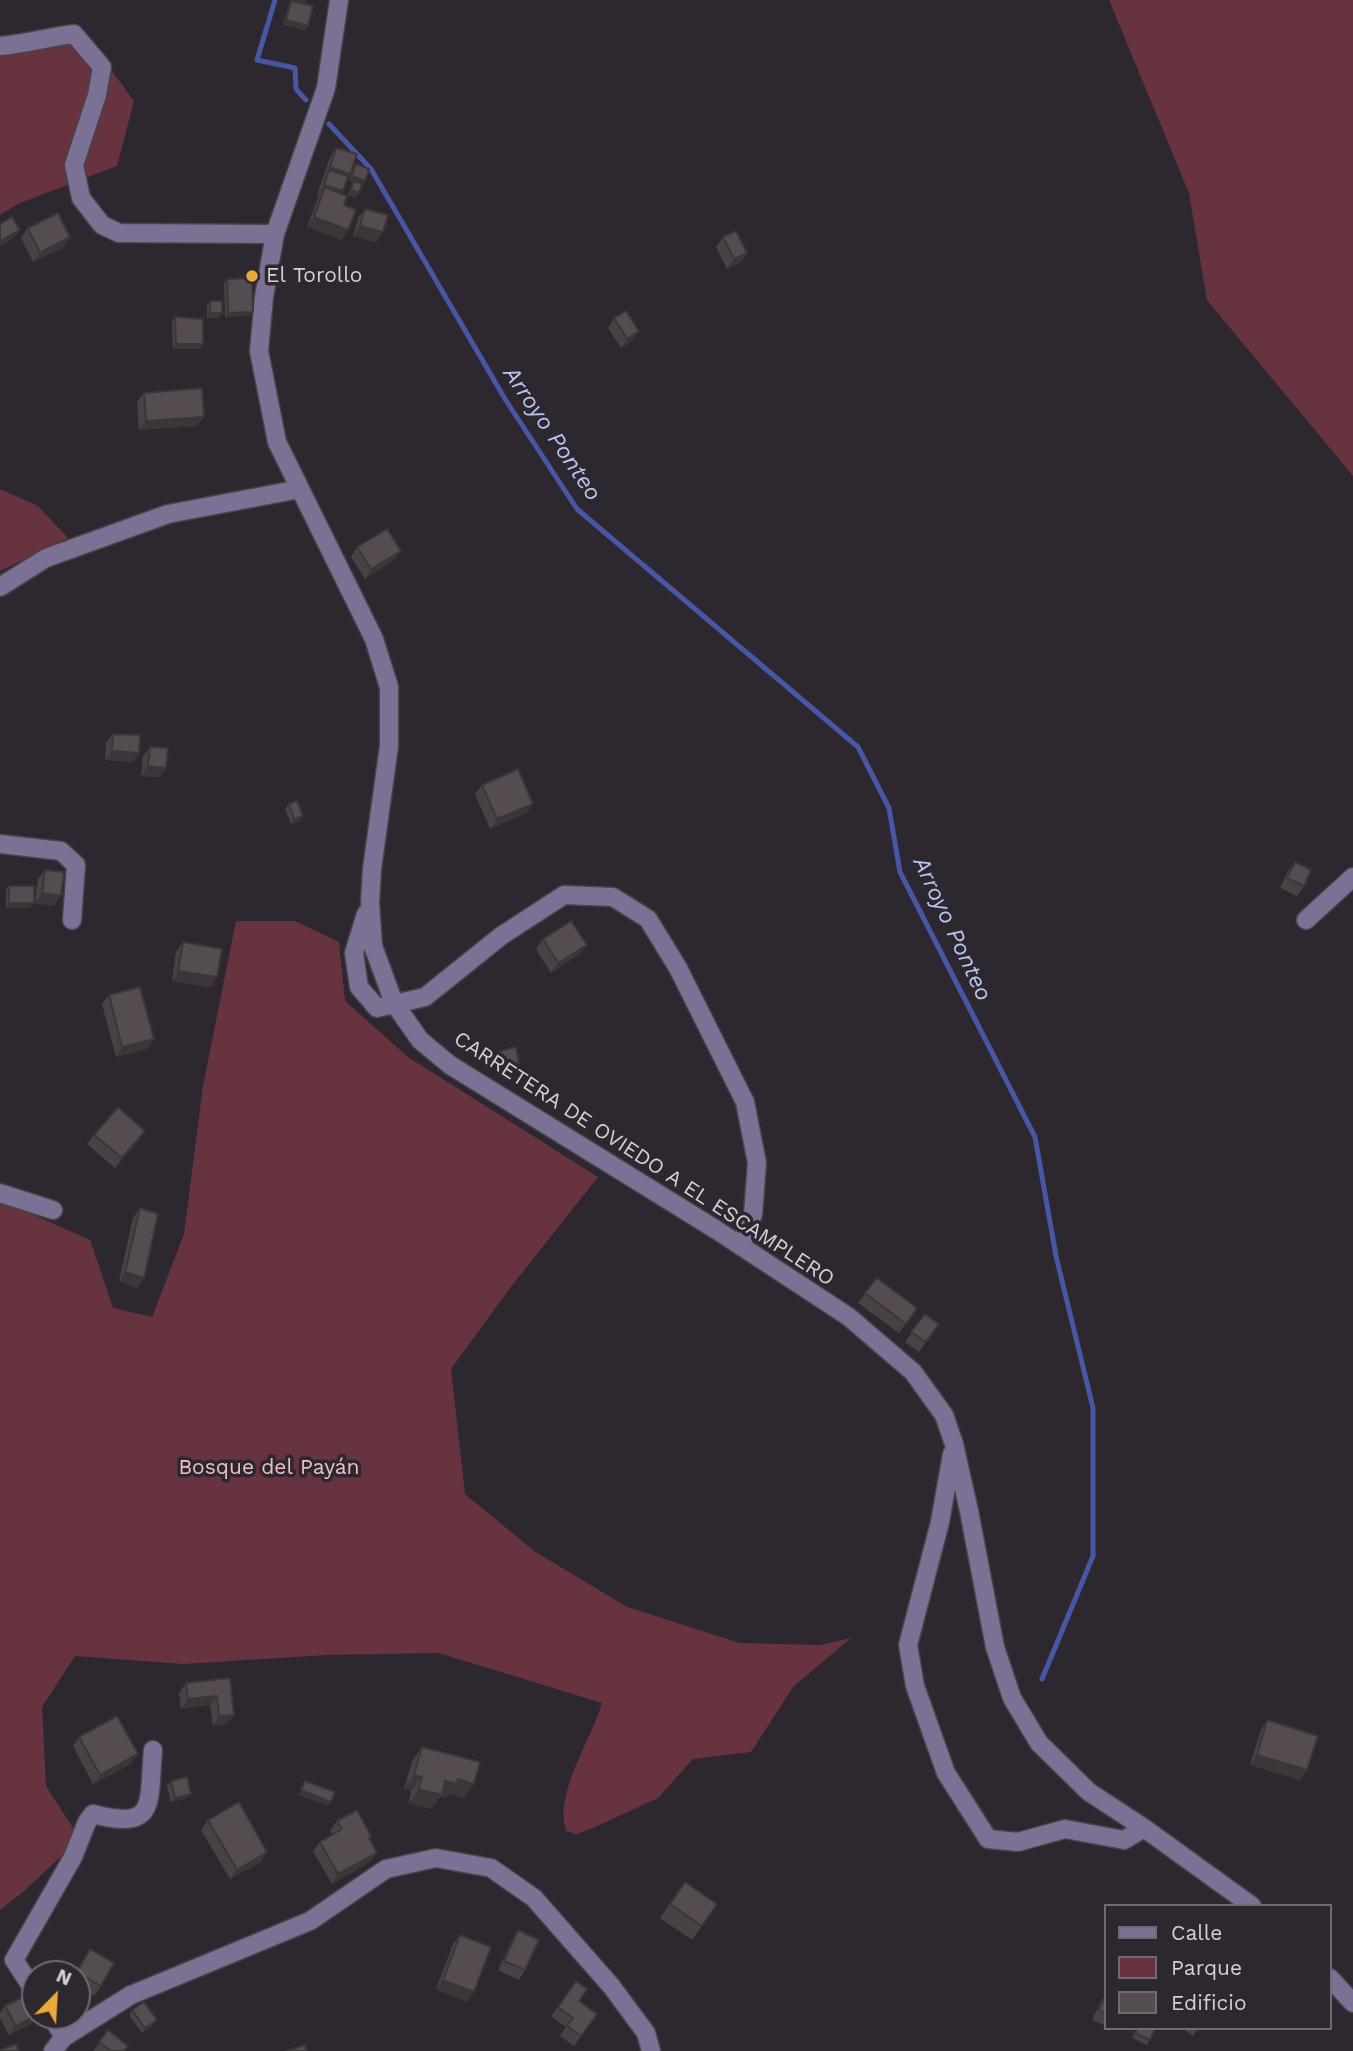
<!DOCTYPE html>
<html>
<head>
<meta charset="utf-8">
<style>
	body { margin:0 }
	#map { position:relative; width:1353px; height:2051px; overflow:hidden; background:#2d282f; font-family:"Work Sans",sans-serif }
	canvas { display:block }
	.legend { position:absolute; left:1104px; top:1904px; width:228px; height:126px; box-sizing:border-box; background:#2d282f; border:2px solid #706b71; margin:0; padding:9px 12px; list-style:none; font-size:21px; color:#d4d0d4 }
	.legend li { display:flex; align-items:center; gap:14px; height:35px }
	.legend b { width:35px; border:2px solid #706b71 }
	.north { position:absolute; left:21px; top:1960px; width:70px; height:70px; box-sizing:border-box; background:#2d282f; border:2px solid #706b71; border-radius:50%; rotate:24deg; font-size:19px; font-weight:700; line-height:28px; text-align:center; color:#d4d0d4 }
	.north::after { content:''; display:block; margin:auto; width:24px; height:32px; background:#e9ab38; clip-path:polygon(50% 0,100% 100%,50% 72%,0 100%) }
</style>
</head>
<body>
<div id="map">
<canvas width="1353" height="2051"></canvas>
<ul class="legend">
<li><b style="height:9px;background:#7a7195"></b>Calle</li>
<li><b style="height:19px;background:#67333e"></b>Parque</li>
<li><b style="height:19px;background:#554c51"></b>Edificio</li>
</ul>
<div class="north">N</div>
</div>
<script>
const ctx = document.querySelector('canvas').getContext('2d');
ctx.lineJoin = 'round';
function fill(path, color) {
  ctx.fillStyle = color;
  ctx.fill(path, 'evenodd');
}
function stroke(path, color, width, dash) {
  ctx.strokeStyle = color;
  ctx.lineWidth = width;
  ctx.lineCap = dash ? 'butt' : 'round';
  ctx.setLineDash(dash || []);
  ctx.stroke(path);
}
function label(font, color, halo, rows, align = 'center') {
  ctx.font = font + ' "Work Sans",sans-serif';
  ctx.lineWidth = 7;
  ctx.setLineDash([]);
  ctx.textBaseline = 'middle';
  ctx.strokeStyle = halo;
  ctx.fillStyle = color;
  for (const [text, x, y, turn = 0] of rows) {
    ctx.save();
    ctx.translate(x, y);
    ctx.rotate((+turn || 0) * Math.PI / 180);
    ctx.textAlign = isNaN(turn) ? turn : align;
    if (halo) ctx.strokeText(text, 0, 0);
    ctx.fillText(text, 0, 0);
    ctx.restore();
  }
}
fill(new Path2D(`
	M1109,0h244v476l-146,-176 -18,-107z
	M84,34l50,67 -17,65 -97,37 -20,12v-175z
	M0,489l38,17 30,32 -68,33z
	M236,921h59l44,21 6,59 63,56 190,120 -88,111 -59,81 14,125 69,57 93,56 113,36 80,2 31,-7 -58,49 -42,65 -58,7 -35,39 -65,30 -17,6 -10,-3c-12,-39 25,-90 36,-128l-163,-50 -112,2 -144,9 -108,-8 -33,51 4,79 34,53 -57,53 -23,18v-710l90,40 23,68 39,9 32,-83 19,-148z`), '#67333e');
stroke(new Path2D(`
	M275,0l-18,60 38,8 1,21 10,11
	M329,124l42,45 134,230 72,110 281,238 31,61 11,64 135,265 21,119 37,152v148l-51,123`), '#4757a3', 5);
const minor = new Path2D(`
	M339,0l-13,88 -51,146 -11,63 -5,54 18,91 97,197 15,48v59l-17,123 -2,34 3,43 21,57 26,37 30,25 265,164 134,88 64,55 31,43 10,29 15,67 26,136 17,51 27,45 50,49 55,36 108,78
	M0,46c25,-2 49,-9 74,-12l28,33 -5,28 -23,70 7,33 21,27 17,8 156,1
	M0,587l46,-29 122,-44 132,-25
	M0,844l61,7 15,14 -4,55
	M366,914l-12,39 5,34 18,21 48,-11 76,-61 63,-41 49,2 35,22 30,49 67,134 12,61 -4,51 -13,32
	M1306,920l47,-43
	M0,1193l53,17
	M952,1454l-12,68 -32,123 7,41 31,87 42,66 30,3 47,-13 59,11 20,-12
	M1330,1978l23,25
	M35,1992l-21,-32 59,-103 14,-35 6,-8c65,17 55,-11 60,-64
	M51,2016l13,21
	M53,2051l11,-14 67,-42 179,-74 76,-52 50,-11 55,10 43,30 78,89 34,46 5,18`);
stroke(minor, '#484349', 21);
stroke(minor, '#7a7195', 18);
fill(new Path2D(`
	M290,0h16l-3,4 2,26 -22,-5z
	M336,148l14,26 -8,20 2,11 -2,35 -35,-13 12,-32h-2l13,-38z
	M356,164l6,22 -7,12 -8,-3 6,-12 -4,-2 4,-12z
	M365,209l18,23 -7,10 -23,-6 5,-18z
	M28,228l42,9 -6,10 -31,15 -12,-24z
	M723,237l17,26 -13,6 -11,-22z
	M227,279l22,37 -24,1 -1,-34z
	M210,301l9,17h-12v-12z
	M175,317l25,32h-27l-1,-28z
	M614,318l25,13 -7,10 -11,7 -13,-20z
	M144,393l60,24 -7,9 -58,4 -2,-28z
	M357,547l37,13 -29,19 -14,-22z
	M113,734l26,19 -6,9 -28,-2 1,-17z
	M150,747l10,30 -19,-1 2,-20z
	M482,785l51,19 -7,9 -36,16 -15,-35z
	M289,804l14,12 -4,5 -8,3 -6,-15z
	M1295,862l9,24 -7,10 -17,-8 8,-17z
	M45,870l9,36 -19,-3 3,-24z
	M9,886l21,22h-24v-18z
	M543,939l44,6 -7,9 -29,19 -15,-24z
	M183,942l34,35 -6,10 -39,-6 4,-29z
	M109,995l45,44 -7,10 -31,8 -14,-53z
	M500,1051l16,17 -16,3 -3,-16z
	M145,1131l-7,10 -23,27 -28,-24 7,-9z
	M140,1208l-3,80 -18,-7 14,-63z
	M877,1278l40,30 -18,25 -41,-30z
	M925,1314l14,10 -20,28 -14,-10z
	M230,1678l-3,46 -14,2 -3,-21 -29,4 -2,-16 7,-10z
	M1267,1720l40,50 -7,10 -50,-15 11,-35z
	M79,1737l52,27 -38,20 -20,-38z
	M422,1747l42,51 -15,-4 -3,4 -6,-1 -9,12 -22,-6 2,-12 -7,-2 8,-28z
	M171,1781l16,17 -16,4 -4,-16z
	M208,1820l53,42 -31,17 -29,-49z
	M337,1821l34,15 -2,3 1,23 -38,22 -19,-33 7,-9 12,-7 -2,-5z
	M685,1882l32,22 -25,36 -32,-22z
	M518,1930l7,40 -6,10 -21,-10 14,-30z
	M460,1935l14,57 -7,10 -31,-13 17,-45z
	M90,1949l11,37 -7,10 -17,-10v-12h-3z
	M576,1981l3,20 18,13 -23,32 -14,-10 6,-9 -15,-11z
	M1106,1994v32l-14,-6 8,-17z
	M5,2006l31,15 -27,14 -9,-17v-5z
	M132,2010l21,15 -11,8 -13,-18z
	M1136,2028h17l-3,12 -3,5 -15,-7z
	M1182,2028h16l-5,8z
	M108,2030l16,21h-31z`), '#494146');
fill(new Path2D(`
	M291,0h15l-4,5 -11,-4 -2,2z
	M286,20l22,6 -3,4 -22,-5z
	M330,167l20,7 -6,9 -15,-13 -6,7z
	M352,176l13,5 -3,5 -13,-5z
	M324,185l19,6 -6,10 -12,-14 -6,8h-2z
	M351,190l8,3 -4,5 -8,-3z
	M314,217l34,13 -6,10 -35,-13z
	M360,226l23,6 -7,10 -23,-6z
	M20,230l-7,9 -13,8v-6z
	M70,237l-6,10 -31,15 7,-9z
	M747,253l-7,10 -13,6 7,-10z
	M253,312l-4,4 -24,1 3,-4z
	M210,313h12l-3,5h-12z
	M639,331l-7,10 -11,7 6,-9z
	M176,344h27l-3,5h-27z
	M204,417l-7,9 -58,4 7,-9z
	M401,551l-7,9 -29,19 6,-10z
	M112,751l27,2 -6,9 -28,-2z
	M148,766l18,2 -6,9 -19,-1z
	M533,804l-7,9 -36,16 7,-10z
	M303,816l-4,5 -8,3 3,-5z
	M42,893l19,3 -7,10 -19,-3z
	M9,903h25l-4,5h-24z
	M587,945l-7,9 -29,19 7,-10z
	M178,971l39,6 -6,10 -39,-6z
	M154,1039l-7,10 -31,8 6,-10z
	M519,1063l-3,5 -16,3 3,-5z
	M145,1131l-7,10 -23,27 7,-10z
	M125,1272l19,6 -7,10 -18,-7z
	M217,1696l-7,9 -29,4 7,-10z
	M234,1715l-7,9 -14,2 6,-10z
	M138,1754l-7,10 -38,20 7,-9z
	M1257,1755l50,15 -7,10 -50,-15z
	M414,1775l8,2 -11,14 -7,-2z
	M458,1779l16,5 -10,14 -15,-4 -3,4 -6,-1 -9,12 -22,-6 10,-14 26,-8z
	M301,1790l30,12 -3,4 -30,-11z
	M191,1794l-4,4 -16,4 4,-4z
	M267,1852l-6,10 -31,17 7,-9z
	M377,1853l-7,9 -38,22 6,-10z
	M443,1980l31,12 -7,10 -31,-13z
	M35,2016h5l-4,5 -27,14 7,-9z
	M157,2020l-4,5 -11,8 3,-5z`), '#3c3539');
const building = new Path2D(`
	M291,1l22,5 -5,20 -22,-6z
	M336,148l21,6 -7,20 -20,-7z
	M356,164l13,5 -4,12 -13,-5z
	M329,170l19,6 -5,15 -19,-6z
	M354,181l8,3 -3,9 -8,-3z
	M325,187l22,9 -3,9 12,5 -8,20 -34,-13z
	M365,209l23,6 -5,17 -23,-6z
	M58,213l12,24 -30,16 -12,-25z
	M12,217l8,13 -20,11v-17z
	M736,231l11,22 -13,6 -11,-22z
	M252,278l1,34 -25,1 -1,-34z
	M210,301h12v12h-12z
	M626,311l13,20 -12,8 -13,-21z
	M175,317l28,2v25h-27z
	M202,388l2,29 -58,4 -2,-28z
	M387,529l14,22 -30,18 -14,-22z
	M113,734l27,1 -1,18 -27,-2z
	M150,747l18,1 -2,20 -18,-2z
	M518,769l15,35 -36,15 -15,-34z
	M297,801l6,15 -9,3 -5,-15z
	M1295,862l16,8 -7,16 -17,-8z
	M45,870l19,2 -3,24 -19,-3z
	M9,886h25v17h-25z
	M571,921l16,24 -29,18 -15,-24z
	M183,942l39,7 -5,28 -39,-6z
	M140,987l14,52 -32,8 -13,-52z
	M516,1047l3,16 -16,3 -3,-15z
	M118,1107l27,24 -23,27 -28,-23z
	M140,1208l18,6 -14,64 -19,-6z
	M877,1278l40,30 -11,16 -41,-31z
	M925,1314l14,10 -13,18 -15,-10z
	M230,1678l4,37 -15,1 -2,-20 -29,3 -2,-16z
	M117,1716l21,38 -38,21 -21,-38z
	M1267,1720l51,16 -11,34 -50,-15z
	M422,1747l58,15 -6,22 -16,-5 -2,5 -11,-3 -3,14 -23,-6 3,-12 -8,-2z
	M187,1777l4,17 -16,4 -4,-17z
	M305,1781l30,11 -4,10 -30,-12z
	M239,1802l28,50 -30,18 -29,-50z
	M357,1810l14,26 -2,2 8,15 -39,21 -18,-32 22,-13 -5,-8z
	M685,1882l32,22 -15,22 -32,-22z
	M518,1930l21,10 -14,30 -21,-9z
	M460,1935l31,12 -17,45 -31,-12z
	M90,1949l24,14 -13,23 -24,-14z
	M576,1981l11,8 -8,12 18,13 -16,22 -14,-10 6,-8 -15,-11z
	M33,1992l2,4v20l-19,10 -11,-20z
	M1106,1994v20l-7,-4z
	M144,2002l13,18 -12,8 -13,-18z
	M1138,2028h15l2,1 -5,11 -15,-7z
	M108,2030l20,16 -4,5h-13l-12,-9z
	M16,2044l3,7h-19v-1z
	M305,2045l2,6h-21z`);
fill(building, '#554c51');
stroke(building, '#3c3539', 2);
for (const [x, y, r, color] of [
	[252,276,7,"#e9ab38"]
]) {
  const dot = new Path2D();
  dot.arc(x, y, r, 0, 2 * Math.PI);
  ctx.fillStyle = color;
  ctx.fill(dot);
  stroke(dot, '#2d282f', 2.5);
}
label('21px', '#d4d0d4', '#2d282f', [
	["El Torollo",266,276]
], 'left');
label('21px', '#d4d0d4', '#2d282f', [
	["CARRETERA DE OVIEDO A EL ESCAMPLERO",644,1159,33]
]);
label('21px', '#f2bec7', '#2d282f', [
	["Bosque del Payán",269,1468]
]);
label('italic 23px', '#b9c6f0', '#2d282f', [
	["Arroyo Ponteo",552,434,56],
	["Arroyo Ponteo",952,929,65]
]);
</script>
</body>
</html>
